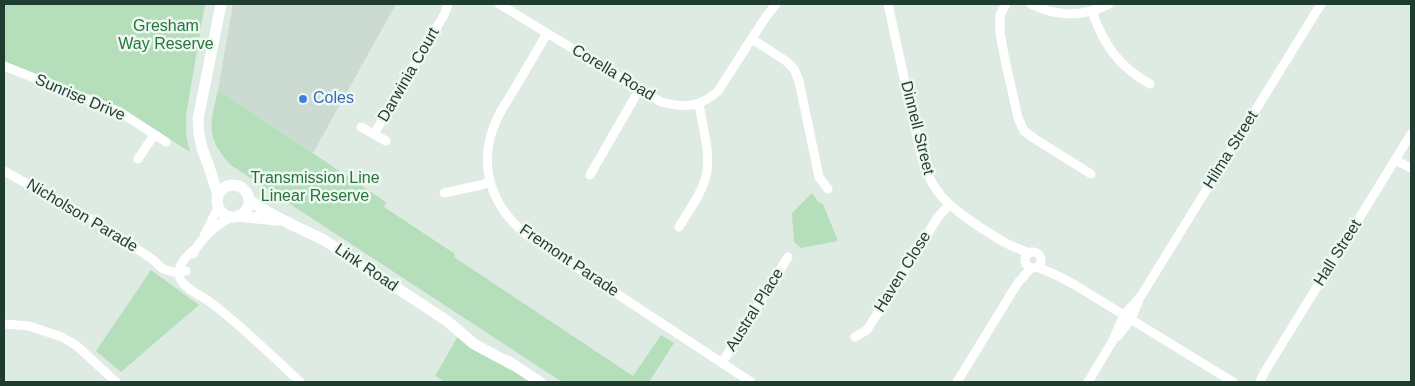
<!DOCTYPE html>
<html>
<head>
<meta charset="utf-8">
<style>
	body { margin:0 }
	#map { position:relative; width:1415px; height:386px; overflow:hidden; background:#deebe3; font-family:Helvetica,sans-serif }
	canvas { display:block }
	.frame { position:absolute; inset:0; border:5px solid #1e3c30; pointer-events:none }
</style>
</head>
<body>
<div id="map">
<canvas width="1415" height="386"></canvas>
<div class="frame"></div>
</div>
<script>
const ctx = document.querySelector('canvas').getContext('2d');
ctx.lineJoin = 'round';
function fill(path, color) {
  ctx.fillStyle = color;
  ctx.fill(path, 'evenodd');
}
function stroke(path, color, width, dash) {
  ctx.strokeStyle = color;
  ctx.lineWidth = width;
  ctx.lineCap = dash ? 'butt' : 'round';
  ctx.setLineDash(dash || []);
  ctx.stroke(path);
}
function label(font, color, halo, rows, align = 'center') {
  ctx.font = font + ' Helvetica,sans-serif';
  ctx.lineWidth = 5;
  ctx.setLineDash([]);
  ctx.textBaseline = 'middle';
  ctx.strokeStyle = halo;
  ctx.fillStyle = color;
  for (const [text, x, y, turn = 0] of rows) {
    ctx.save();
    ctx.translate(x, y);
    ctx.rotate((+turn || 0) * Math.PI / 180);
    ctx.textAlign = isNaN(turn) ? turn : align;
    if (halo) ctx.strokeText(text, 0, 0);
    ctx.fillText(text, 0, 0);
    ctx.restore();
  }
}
fill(new Path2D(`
	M233,4h163l-83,149 -95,-63z`), '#ccdbd2');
fill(new Path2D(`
	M4,4h201l-19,111v20l4,17 -69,-44 -117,-46z
	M218,90l168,112 -2,5 71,47 -1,3 179,119 28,-41 13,8 -25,39h-87l-330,-216c-27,-28 -22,-41 -14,-76z
	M812,193l6,9 5,2 15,37 -37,7 -7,-6 -2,-29z
	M151,270l48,35 -78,67 -25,-21z
	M458,336l73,46h-86l-10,-6z`), '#b4dfba');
stroke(new Path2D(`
	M499,4l162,98c24,6 38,6 57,-11l47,-73 11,-14
	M888,4l32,147c10,41 27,54 61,77 9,5 18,12 27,16 7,4 14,6 22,9
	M1006,4l-6,11v17l4,23 14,63 6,13 11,8 56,35
	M1031,4c26,13 53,13 78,0
	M1092,11c11,33 27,56 58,73
	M547,33c-11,20 -23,40 -35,60 -6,10 -14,21 -18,33 -16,41 -2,81 32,108l225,148
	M752,39l34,22 8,8 5,12 20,96 9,12
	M4,66l116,46 46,30
	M361,127l25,14
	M374,134l70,-119 4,-11
	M138,159l16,-24
	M1395,160l16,8
	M4,171l51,28 44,25 53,35 11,10 10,3 13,-1
	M590,175l49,-85
	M444,193l37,-8 8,-3
	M679,227c10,-17 25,-36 28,-56 3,-20 -5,-47 -8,-67
	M204,236l14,-28
	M195,249c-9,8 -19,16 -15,29 3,10 22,18 30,24 32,24 61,53 90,80
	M1025 260a8 8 0 1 1 16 0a8 8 0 1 1-16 0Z
	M193,254c7,-15 23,-29 38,-37
	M1037,267l19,8 19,10 158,97
	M4,324l25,2 33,11 15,9 39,36
	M1118,336l13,-17 8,-19
	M855,337l12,-7 71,-113 11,-12
	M722,363l66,-106
	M957,382l60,-98 14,-16
	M1088,382l24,-40 12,-27 17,-19 180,-292
	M1260,382l4,-9 147,-239`), '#fff', 9);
stroke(new Path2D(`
	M217 201a16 16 0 1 1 32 0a16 16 0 1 1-32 0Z
	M218,195l-9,-28 -7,-19 -3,-14 -1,-15 23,-115
	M249,200c23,17 49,27 75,40l123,81 27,23 39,21
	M237,216l40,4
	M508,361l32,21`), '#fff', 11);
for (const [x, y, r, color] of [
	[303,99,5,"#3f7fe0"]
]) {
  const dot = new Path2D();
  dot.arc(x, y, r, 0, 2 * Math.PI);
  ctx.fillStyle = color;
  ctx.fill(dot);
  stroke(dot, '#eef7f2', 2);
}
label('16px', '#25763a', '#eef7f2', [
	["Gresham",166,27],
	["Way Reserve",166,45],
	["Transmission Line",315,179],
	["Linear Reserve",315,197]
]);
label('16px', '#1e3c30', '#eef7f2', [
	["Corella Road",613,73,31],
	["Darwinia Court",409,75,-60],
	["Sunrise Drive",80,98,23],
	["Dinnell Street",917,128,76],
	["Hilma Street",1231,150,-58],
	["Nicholson Parade",82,216,31],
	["Hall Street",1338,253,-58],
	["Fremont Parade",569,261,34],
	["Link Road",366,268,34],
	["Haven Close",903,272,-58],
	["Austral Place",755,310,-58]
]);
label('16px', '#366cbe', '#eef7f2', [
	["Coles",313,99]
], 'left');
</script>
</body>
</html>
